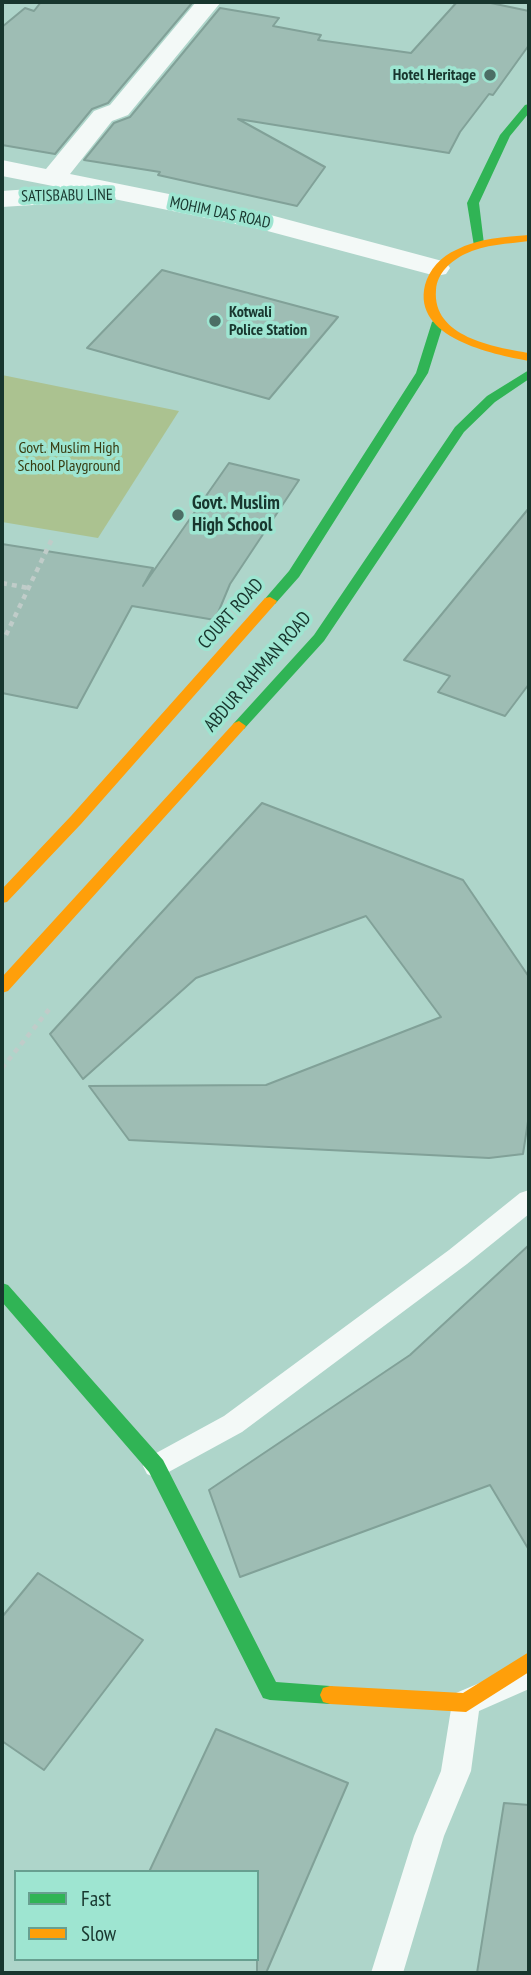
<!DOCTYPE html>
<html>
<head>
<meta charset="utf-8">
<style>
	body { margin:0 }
	#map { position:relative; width:531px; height:1975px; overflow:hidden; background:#aed5ca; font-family:"PT Sans Narrow",sans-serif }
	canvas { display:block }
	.frame { position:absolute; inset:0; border:4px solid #18362e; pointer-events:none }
	.legend { position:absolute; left:14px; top:1870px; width:245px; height:91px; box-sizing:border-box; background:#9ee5d1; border:2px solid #689f90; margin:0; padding:9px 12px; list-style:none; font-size:21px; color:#18362e }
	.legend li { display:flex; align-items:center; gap:14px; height:35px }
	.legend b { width:35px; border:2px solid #689f90 }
</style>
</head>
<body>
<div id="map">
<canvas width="531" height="1975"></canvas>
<div class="frame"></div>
<ul class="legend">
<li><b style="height:9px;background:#30b455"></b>Fast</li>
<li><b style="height:9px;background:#ff9f0a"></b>Slow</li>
</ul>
</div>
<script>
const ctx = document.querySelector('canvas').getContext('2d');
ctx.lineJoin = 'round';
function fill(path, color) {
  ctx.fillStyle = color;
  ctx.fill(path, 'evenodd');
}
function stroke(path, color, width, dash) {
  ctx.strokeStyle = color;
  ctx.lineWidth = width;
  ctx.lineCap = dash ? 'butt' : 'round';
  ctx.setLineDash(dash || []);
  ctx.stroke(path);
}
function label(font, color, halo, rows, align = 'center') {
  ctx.font = font + ' "PT Sans Narrow",sans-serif';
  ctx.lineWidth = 7;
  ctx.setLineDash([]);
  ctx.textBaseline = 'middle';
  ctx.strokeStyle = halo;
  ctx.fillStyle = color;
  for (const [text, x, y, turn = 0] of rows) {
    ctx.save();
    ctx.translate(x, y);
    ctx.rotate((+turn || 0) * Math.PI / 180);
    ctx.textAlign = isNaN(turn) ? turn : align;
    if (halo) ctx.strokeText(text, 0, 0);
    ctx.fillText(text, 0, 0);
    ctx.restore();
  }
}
fill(new Path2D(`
	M2,375l177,36 -81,127 -96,-16z`), '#abc290');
const building = new Path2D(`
	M41,2l151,1 -84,100 -16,6 -37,45 -53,-9v-118l23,-19 9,3z
	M457,2h29l43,9v34l-36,50 -4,-1 -29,38 -11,21 -211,-34 87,48 -28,39 -139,-31 2,-3 -76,-12 30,-37 16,-6 90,-109 59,10 -6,8 48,9 -3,5 93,13z
	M162,270l176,47 -69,82 -182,-51z
	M229,463l70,17 -69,104 -15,36 -83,-14 -55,102 -75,-15v-149l151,24 -10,18z
	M529,508v176l-24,32 -67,-24 12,-16 -46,-16z
	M262,803l201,77 66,97v138l-6,39 -34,4 -360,-18 -40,-54 177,-1 175,-68 -75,-101 -170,62 -113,101 -33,-45z
	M529,1245v305l-39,-65 -250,92 -31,-87 201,-135z
	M38,1573l105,67 -99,130 -42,-29v-124z
	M216,1729l132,54 -82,190h-9v-101h-108z
	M504,1803l25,2v168h-52z`);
fill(building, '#9ebdb4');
stroke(building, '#81a198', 2);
stroke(new Path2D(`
	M2,583l26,5
	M6,635l46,-96
	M2,1068l49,-61`), '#c0ccc9', 4.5, [5, 5]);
fill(new Path2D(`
	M529,1190v24l-62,50 -225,168 -77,42 -9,4 -9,-4 -4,-8 4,-8 77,-42 225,-166 71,-57z
	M529,1662v27l-50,22 -8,60 -27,65 -41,137h-32l43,-137 27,-65 11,-68 4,-10z`), '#f3f9f7');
fill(new Path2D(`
	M196,2h25l-93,113 -16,6 -42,53 193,39 183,49 4,6 -4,6 -10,2 -176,-47 -185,-38 2,4 -3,6 -10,2 -62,4v-16l56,-4 -56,-11v-16l44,9 48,-58 16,-6z`), '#f3f9f7');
fill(new Path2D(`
	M529,104v9l-19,23 -31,67 5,41 -10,2 -7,-43 33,-68 25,-30z
	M438,318l6,4 -16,51 -129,204 -24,27h-10l-2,-3 26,-30 127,-198 16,-51z
	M529,370v9l-34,23 -31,30 -140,209 -80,88h-10l-2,-3 2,-3 80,-88 141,-208 32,-31z
	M2,1283l6,2 155,175 113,222 54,4 7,2 3,7 -3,7 -7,2 -60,-4 -7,-2 -114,-226 -147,-170z`), '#30b455');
fill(new Path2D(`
	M529,235v6c-21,3 -44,3 -64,13 -14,7 -28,19 -29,36 -4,47 58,57 93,63v8c-37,-7 -117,-23 -104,-76 4,-16 17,-29 31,-35 22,-12 49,-13 73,-15z
	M270,597l7,4 -2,3 -194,220 -74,78 -5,1v-14l69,-73 194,-218z
	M239,721l7,5 -2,3 -236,262 -6,2v-16l232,-254z
	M529,1652v20l-63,40 -136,-8 -7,-2 -3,-7 3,-7 7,-2 133,7z`), '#ff9f0a');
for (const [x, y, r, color] of [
	[490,75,7,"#4c6e65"],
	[215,321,7,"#4c6e65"],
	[178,515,7,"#4c6e65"]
]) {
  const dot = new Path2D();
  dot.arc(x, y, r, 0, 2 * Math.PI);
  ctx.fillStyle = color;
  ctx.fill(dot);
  stroke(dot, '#9ee5d1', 2.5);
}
label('bold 16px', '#18362e', '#9ee5d1', [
	["Hotel Heritage",476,75],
	["Kotwali",229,312,"left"],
	["Police Station",229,330,"left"]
], 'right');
label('16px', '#18362e', '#9ee5d1', [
	["SATISBABU LINE",67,196,-1],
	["MOHIM DAS ROAD",220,213,12]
]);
label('16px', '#383c12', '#9ee5d1', [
	["Govt. Muslim High",69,448],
	["School Playground",69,466]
]);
label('bold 19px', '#18362e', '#9ee5d1', [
	["Govt. Muslim",192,504],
	["High School",192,526]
], 'left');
label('19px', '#18362e', '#9ee5d1', [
	["COURT ROAD",231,614,-48],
	["ABDUR RAHMAN ROAD",258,672,-49]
]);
</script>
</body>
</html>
